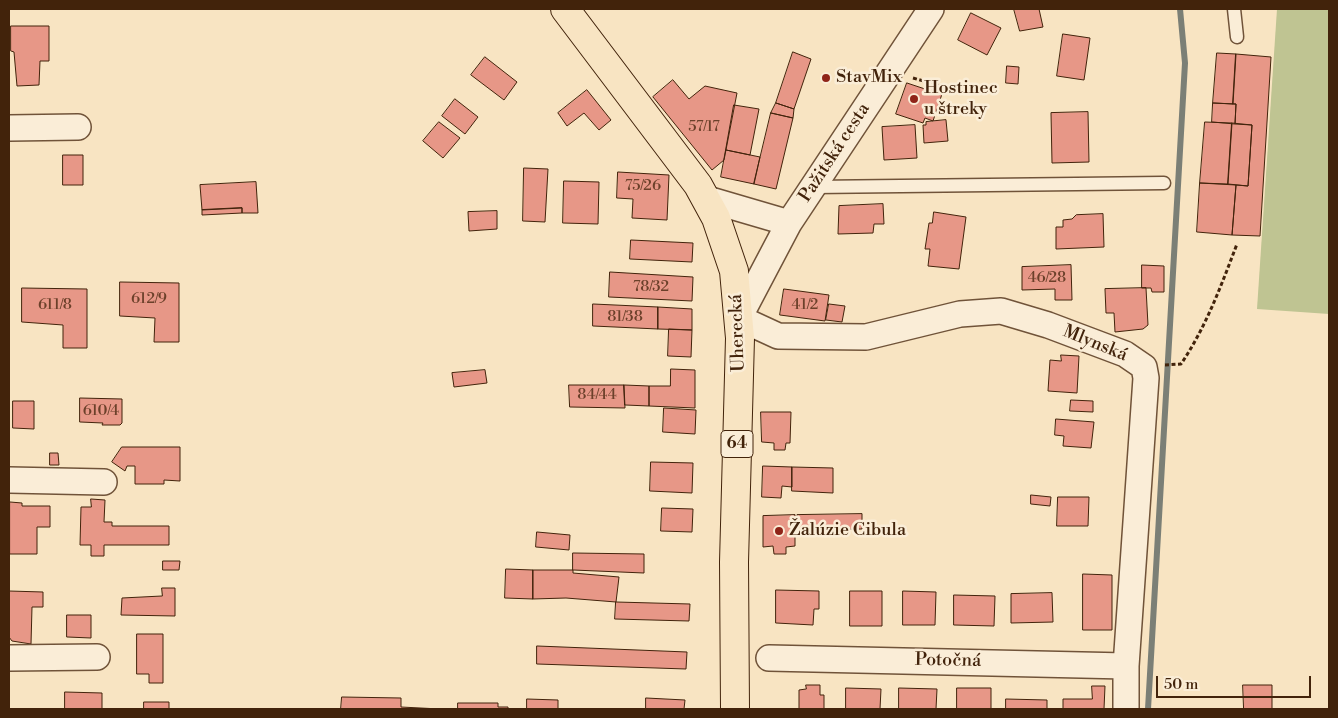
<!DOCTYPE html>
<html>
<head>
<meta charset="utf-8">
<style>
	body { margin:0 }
	#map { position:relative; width:1338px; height:718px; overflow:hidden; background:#f8e4c2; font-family:"Libre Bodoni",serif }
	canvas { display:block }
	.frame { position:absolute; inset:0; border:10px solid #42230b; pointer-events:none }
	.scale { position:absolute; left:1156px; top:676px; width:155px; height:22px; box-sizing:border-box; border:2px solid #42230b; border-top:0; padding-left:6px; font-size:15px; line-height:18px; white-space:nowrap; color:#42230b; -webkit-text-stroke:4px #faedd7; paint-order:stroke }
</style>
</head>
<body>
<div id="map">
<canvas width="1338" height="718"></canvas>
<div class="frame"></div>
<div class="scale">50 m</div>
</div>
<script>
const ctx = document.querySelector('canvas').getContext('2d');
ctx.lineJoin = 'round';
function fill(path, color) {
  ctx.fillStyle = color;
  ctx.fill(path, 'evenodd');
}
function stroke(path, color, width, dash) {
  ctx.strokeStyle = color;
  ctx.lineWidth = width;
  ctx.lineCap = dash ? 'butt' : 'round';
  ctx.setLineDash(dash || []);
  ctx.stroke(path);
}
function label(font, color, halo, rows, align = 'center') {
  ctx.font = font + ' "Libre Bodoni",serif';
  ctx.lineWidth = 5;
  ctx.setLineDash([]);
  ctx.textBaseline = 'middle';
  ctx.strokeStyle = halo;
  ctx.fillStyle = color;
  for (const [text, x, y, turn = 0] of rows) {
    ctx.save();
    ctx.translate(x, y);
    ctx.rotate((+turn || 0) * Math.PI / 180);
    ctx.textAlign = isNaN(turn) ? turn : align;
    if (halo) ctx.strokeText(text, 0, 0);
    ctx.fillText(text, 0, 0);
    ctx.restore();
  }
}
fill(new Path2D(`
	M1277,9h52v305l-72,-5z`), '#bfc492');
stroke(new Path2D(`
	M1148,709l37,-646 -5,-54`), '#7b7f76', 6);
const building = new Path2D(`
	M1014,9h25l4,18 -23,4z
	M971,13l30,15 -14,27 -29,-15z
	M11,26h38v35h-9l-1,24 -22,1 -3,-34 -3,-1z
	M1063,34l27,4 -6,42 -27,-4z
	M793,52l18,7 -17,50 -18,-6z
	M1217,53l19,1 -3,50 -20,-1z
	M1236,54l35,3 -11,179 -28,-1 4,-50 12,1 4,-61 -17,-1 1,-20h-3z
	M485,57l32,25 -13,18 -33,-25z
	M1007,66l12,1 -1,17 -12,-1z
	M673,80l16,19 16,-13 32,7 -13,67 -12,10 -59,-73z
	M907,83l18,6 2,-4 16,6 -10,30 -8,-3 -2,5 -27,-9z
	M587,90l24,30 -12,10 -15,-17 -17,13 -9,-13z
	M455,99l23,18 -13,17 -23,-18z
	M776,103l18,6 -1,9 -22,-5z
	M1213,103l23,1 -1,20 -23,-2z
	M734,105l25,4 -9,46 -24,-5z
	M1088,112l1,50 -37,1 -1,-50z
	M771,113l22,5 -17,71 -22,-5z
	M946,120l2,21 -24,2 -1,-18h3v-3z
	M439,122l21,16 -17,20 -20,-17z
	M1205,122l27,1 -4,61 -28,-1z
	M1232,123l20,2 -4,61 -20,-2z
	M915,125l2,33 -33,2 -2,-33z
	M726,150l34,7 -6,27 -33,-7z
	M63,155h20v30h-20z
	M524,168l24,1 -3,53 -22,-1z
	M618,172l51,3 -2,45 -35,-2 1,-19 -16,-1z
	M564,181l35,1 -1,42 -35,-1z
	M256,182l2,31h-16v-5l-40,2 -2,-25z
	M1200,183l36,2 -4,50 -35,-3z
	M883,204l1,20h-10l-1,9 -35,1 1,-28z
	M242,208v5l-40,2v-5z
	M497,211v18l-28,2 -1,-19z
	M934,212l32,5 -7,52 -31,-3 2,-17h-5l4,-26h3z
	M1103,214l1,33 -48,2v-22h7v-7l9,-1 4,-4z
	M631,240l62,3 -1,19 -62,-3z
	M1071,265l1,35h-17v-11l-33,1v-23z
	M1142,265l22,1v26h-12l-1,-4h-9z
	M610,272l83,5 -1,24 -83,-4z
	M120,282l59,1v59h-25l1,-24 -35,-2z
	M22,288l65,1v59h-24v-23l-41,-3z
	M1146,288l2,37 -5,4 -28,3 -1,-19h-8l-1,-24z
	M784,289l45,6 -4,26 -45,-6z
	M593,304l65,3v22l-65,-3z
	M829,304l16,2 -3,16 -16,-2z
	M658,307l34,2v21l-34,-1z
	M669,329l23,1 -1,27 -23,-1z
	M1061,355l18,1 -2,37 -29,-2 2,-31 11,1z
	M671,369l24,1v38l-46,-2v-20h21z
	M485,370l2,13 -33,4 -2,-14z
	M569,385h55l1,23 -55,-1z
	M624,385l25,1v20l-24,-1z
	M80,398l42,1v24l-2,2h-18l1,-2 -23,-1z
	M1071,400l22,1v11l-23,-1z
	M13,401h21v28l-21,-1z
	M664,408l32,2 -1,24 -32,-2z
	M761,412h30l-1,31h-4l-1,7h-11v-7l-12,-1z
	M1056,419l38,3 -3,26 -28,-2 1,-10 -9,-1z
	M122,447h58v34l-16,-1v4h-29v-18h-8l-2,5 -13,-9z
	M50,453h8l1,12h-9z
	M651,462l42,1 -1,30 -42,-2z
	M763,466l29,1v20l-10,-1 -1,12 -19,-1z
	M792,467l41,1v25l-41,-2z
	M1031,495l20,2 -1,9 -19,-2z
	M1058,497h31l-1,29h-31z
	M91,499l14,1 -1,22h8v4h57v19h-65v11h-13v-11h-11l1,-38h10z
	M10,502l12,1v3h28v21h-13v27h-27z
	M662,508l31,1 -1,23 -31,-1z
	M862,514v15l-64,1 -1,-15z
	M795,515v31l-9,1v7h-12l-1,-8 -10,1v-31z
	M537,532l33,3 -1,15 -33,-3z
	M573,553l71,1v19l-71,-3z
	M163,561h17l-1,9h-16z
	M506,569l27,1v29l-28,-1z
	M533,570h40v3l46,4 -3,25 -50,-4 -33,1z
	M1083,574l29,1v55h-29z
	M162,588h13v28l-54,-1 1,-17 40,-2z
	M776,590l43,1v18h-5l-1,16 -37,-2z
	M9,591l34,1v15h-11l-1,37 -19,-3 -3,-4z
	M850,591h32v35h-32z
	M903,591l33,1 -1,33h-32z
	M1052,593l1,29 -42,1v-29z
	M954,595l41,1 -1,30 -40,-1z
	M616,602l74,2 -1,17 -74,-2z
	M67,615h24v23l-24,-1z
	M137,634h26v49h-14v-9h-12z
	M537,646l150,6 -1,17 -149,-5z
	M806,685h14v10h4v14h-25v-19l7,-1z
	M1243,685h29v24h-28z
	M1092,686h13l-1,23h-41v-10h29z
	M846,688l35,1 -1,20h-34z
	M899,688l38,1 -1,20h-37z
	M957,688h34v21h-34z
	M65,692l37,1v16h-37z
	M342,697l59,1v9l39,2h-99z
	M646,698l39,2 -1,9h-38z
	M527,699l31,1v9h-31z
	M1006,699l41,1v9h-41z
	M144,702h25v7h-25z
	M458,703h40v4h10v2h-50z`);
fill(building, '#e79787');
stroke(building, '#42230b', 1);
const lane = new Path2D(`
	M1234,9l3,28
	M813,187l351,-4`);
const street = new Path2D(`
	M931,9l-142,214 -50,95 39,18 88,1 94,-23 41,-3 47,14 77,29 19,13 2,11 -20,288v43
	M9,128l69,-1
	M707,199l82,24
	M9,480l95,2
	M9,658l88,-1
	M769,658l357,8`);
const primary = new Path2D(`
	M565,9l133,176 18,33 18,53 6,67 -6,224 1,147`);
stroke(lane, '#705339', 15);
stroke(street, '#705339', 28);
stroke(primary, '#42230b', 30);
stroke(new Path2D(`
	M913,78l49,14
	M1165,365l16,-1c25,-37 40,-78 56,-120`), '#42230b', 3, [4, 2.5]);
stroke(lane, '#faedd7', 12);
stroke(street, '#faedd7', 25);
stroke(primary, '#f8e4c2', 28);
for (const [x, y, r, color] of [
	[826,78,5,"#8f2418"],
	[914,99,5,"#8f2418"],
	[779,531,5,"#8f2418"]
]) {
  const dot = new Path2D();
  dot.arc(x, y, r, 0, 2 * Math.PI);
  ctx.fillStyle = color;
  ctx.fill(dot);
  stroke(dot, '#faedd7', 2);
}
label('15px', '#6b402a', null, [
	["57/17",704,127],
	["75/26",643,186],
	["46/28",1047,278],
	["78/32",651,287],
	["612/9",149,299],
	["611/8",55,305],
	["41/2",805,305],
	["81/38",625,317],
	["84/44",597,395],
	["610/4",101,411]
]);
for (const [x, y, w] of [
	[737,444,32]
]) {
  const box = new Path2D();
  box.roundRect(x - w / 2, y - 13.5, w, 27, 4);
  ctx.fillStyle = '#faedd7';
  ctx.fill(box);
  stroke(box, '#42230b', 1);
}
label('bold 16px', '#42230b', null, [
	["64",737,444]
]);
label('18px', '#42230b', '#faedd7', [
	["StavMix",836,78],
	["Hostinec",924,89],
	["u štreky",924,110],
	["Žalúzie Cibula",789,531]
], 'left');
label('18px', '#42230b', '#faedd7', [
	["Pažitská cesta",835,153,-57],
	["Uherecká",738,333,-92],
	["Mlynská",1095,344,22],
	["Potočná",948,661,1]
]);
</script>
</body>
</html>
